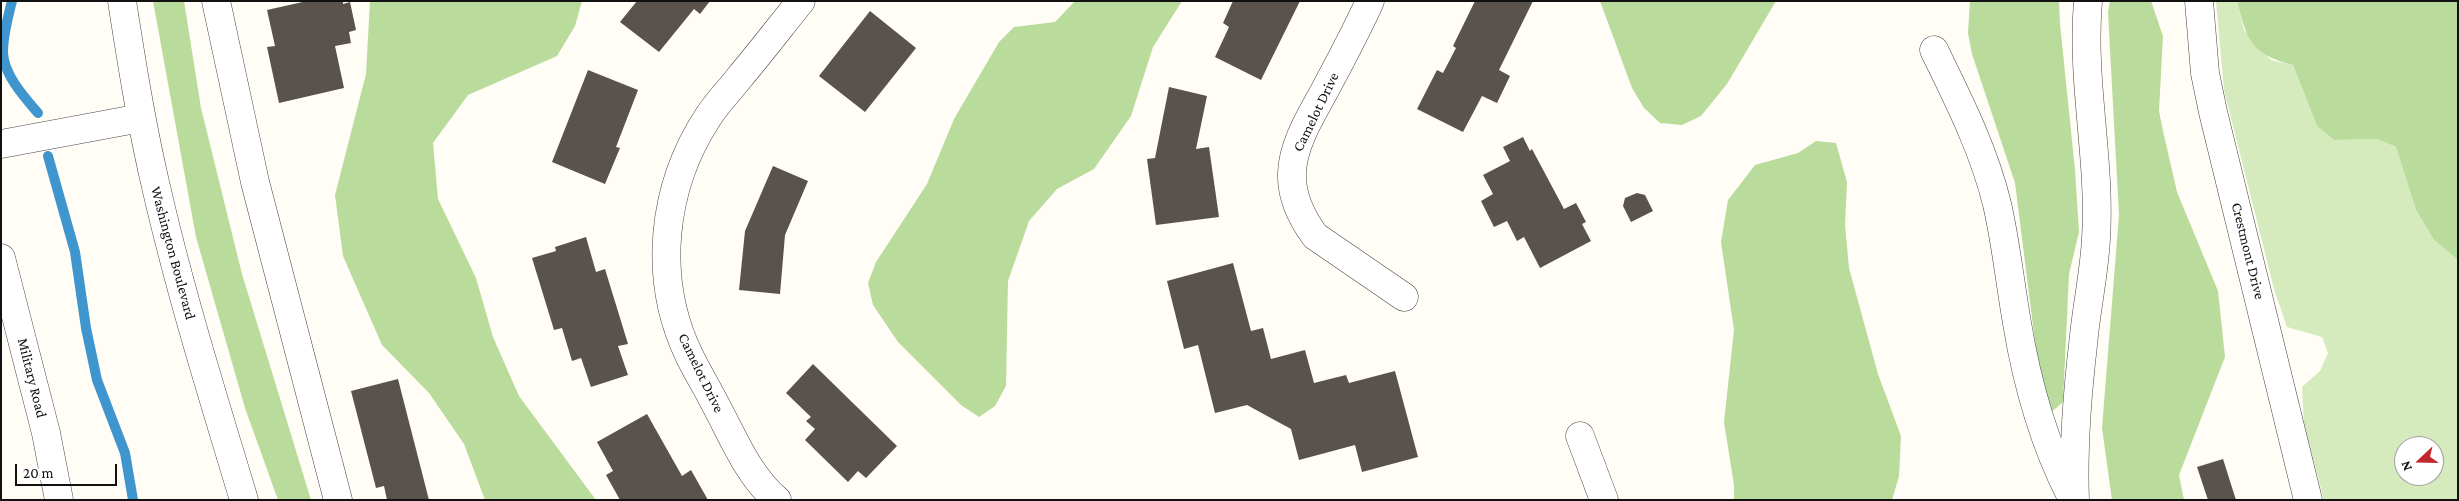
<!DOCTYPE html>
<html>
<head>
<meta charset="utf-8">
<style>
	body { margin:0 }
	#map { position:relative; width:2459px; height:501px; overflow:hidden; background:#fffdf5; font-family:"Crimson Pro",serif }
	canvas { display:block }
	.frame { position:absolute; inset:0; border:2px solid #111; pointer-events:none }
	.north { position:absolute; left:2394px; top:436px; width:50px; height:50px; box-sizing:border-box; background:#fff; border:1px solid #a0a0a0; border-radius:50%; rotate:249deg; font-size:14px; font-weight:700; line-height:20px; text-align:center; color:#111 }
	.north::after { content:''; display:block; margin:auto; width:18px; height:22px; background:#c4262e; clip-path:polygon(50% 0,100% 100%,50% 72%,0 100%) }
	.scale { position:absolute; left:15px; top:464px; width:102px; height:22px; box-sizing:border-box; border:2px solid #111; border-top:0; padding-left:6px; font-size:15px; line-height:18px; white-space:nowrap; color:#111; -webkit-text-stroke:4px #fff; paint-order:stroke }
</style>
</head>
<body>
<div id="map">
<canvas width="2459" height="501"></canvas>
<div class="frame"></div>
<div class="north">N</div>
<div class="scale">20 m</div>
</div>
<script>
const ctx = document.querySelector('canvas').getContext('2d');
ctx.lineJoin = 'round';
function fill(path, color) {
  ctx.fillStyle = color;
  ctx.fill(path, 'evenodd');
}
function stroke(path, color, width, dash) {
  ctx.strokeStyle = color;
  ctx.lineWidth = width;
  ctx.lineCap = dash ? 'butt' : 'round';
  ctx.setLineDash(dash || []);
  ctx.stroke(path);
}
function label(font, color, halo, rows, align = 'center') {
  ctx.font = font + ' "Crimson Pro",serif';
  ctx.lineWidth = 5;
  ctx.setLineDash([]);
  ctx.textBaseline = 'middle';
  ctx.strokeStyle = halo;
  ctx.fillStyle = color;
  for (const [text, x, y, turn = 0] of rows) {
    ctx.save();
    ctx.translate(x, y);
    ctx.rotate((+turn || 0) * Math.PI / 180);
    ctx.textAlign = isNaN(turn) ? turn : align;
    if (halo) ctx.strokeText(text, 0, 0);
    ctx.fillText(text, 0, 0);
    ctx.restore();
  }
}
fill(new Path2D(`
	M2216,1h21l7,29 27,30 22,5 24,61 17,14 43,-1 19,8 20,63 18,30 24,20v240h-134l-20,-76 -2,-37 18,-16 8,-18 -6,-16 -35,-10 -13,-38 -50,-199zM2404,446h30v30h-30z`), '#d5ebbd');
fill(new Path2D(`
	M153,1h31l17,107 41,166 69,226h-33l-33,-92 -49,-171z
	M370,1h212l-7,25 -18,30 -89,39 -35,48 5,56 38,79 17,59 26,59 77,104h-111l-21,-56 -35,-51 -47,-48 -39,-89 -8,-61 31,-121z
	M1075,1h107l-29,46 -22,69 -37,53 -37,20 -28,32 -21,60 -2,105 -11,20 -16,11 -18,-12 -63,-63 -25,-37 -5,-22 8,-21 51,-78 27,-65 45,-77 15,-15 41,-5z
	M1600,1h176l-49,83 -26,32 -19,9 -22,-2 -16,-15 -12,-20z
	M1970,1h89l1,23 15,146 4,62 -10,42 -6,128 -15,13 -9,-42 -24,-190 -43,-129 -4,-21z
	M2110,1h41l12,35 -4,75 4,20 14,61 41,99 7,66 -46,118 5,25h-72l-10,-72 17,-213 -11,-203z
	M2237,1h221v259l-24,-20 -18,-30 -20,-63 -19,-8 -43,1 -17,-14 -24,-61c-42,-11 -46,-24 -56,-64z
	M1816,141l20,2 11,39 -2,43 4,43 29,106 23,62 -2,40 -7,24h-158v-15l-10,-63 10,-92 -13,-88 7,-42 27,-35 43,-12z`), '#b9dc9c');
stroke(new Path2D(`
	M12,1c-4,16 -9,34 -9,51 0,22 22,46 35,61
	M48,156l27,96 11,76 11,52 28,73 8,47`), '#3f96cf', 10);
fill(new Path2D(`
	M307,1h36v3l7,-2 6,28 -7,2 2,11 -16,3 9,42 -65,15 -12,-56 8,-1 -8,-36z
	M637,1h73l-10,13 -6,-5 -35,43 -39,-30z
	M1233,1h67l-39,79 -46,-23 14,-30 -6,-4z
	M1475,1h58l-34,69 11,6 -13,27 -15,-7 -19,36 -46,-23 20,-39 6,3 13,-25 -3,-2z
	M870,11l46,37 -51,64 -46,-36z
	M588,70l50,20 -22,57 4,1 -15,36 -53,-22z
	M1169,87l38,9 -11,53 13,-2 10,70 -63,8 -9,-66 8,-1z
	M1523,137l7,14 2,-2 32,60 12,-6 10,19 -4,2 9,17 -51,27 -16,-31 -7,4 -10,-20 -13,6 -13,-26 12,-7 -10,-19 27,-14 -7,-14z
	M773,166l35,15 -23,54 -5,59 -41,-4 6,-59z
	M1637,193l8,2 8,16 -22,11 -8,-16 2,-8z
	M586,237l10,35 9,-3 23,75 -10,2 10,29 -37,12 -10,-29 -9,3 -10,-33 -8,2 -22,-72 24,-7 -1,-4z
	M1233,263l18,68 12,-3 8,31 34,-9 9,33 32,-8 3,8 46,-12 23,86 -56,15 -7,-27 -56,15 -8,-31 -44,-24 -32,8 -17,-68 -14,4 -17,-68z
	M813,364l84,82 -31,32 -8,-7 -10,11 -43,-42 10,-11 -9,-8 5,-4 -25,-24z
	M398,379l31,121h-42l-3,-14 -8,2 -25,-97z
	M647,414l35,62 9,-6 17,30h-88l-14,-25 7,-4 -16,-29z
	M2223,459l13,41h-28l-11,-33z`), '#5a524d');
const minor = new Path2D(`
	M122,1c10,64 20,127 35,190 24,104 56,206 87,309
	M216,1l39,181 83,318
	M1370,1c-13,29 -28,57 -43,85 -14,27 -34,56 -35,87 -1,24 9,44 23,63l89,61
	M2199,1l6,72 8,39 95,388
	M1934,50c24,49 50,100 63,154 9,39 13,79 20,119 10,61 26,118 54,173
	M1,144l140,-26
	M1,258l45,175 13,67
	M1580,436l24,64
	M777,500c-30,-25 -46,-68 -65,-102 -7,-14 -16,-28 -23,-43 -37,-77 -27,-168 19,-238 9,-14 21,-26 31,-39 21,-25 41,-51 62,-77
	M2075,500c-2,-52 2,-104 8,-155 3,-35 11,-70 13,-106 5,-80 -15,-156 -8,-238`);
stroke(minor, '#444', 29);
stroke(minor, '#fff', 28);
label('15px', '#111', '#fff', [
	["Camelot Drive",1316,112,-64],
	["Crestmont Drive",2248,251,76],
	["Washington Boulevard",173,253,75],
	["Camelot Drive",701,373,64],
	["Military Road",32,378,76]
]);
</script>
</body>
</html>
